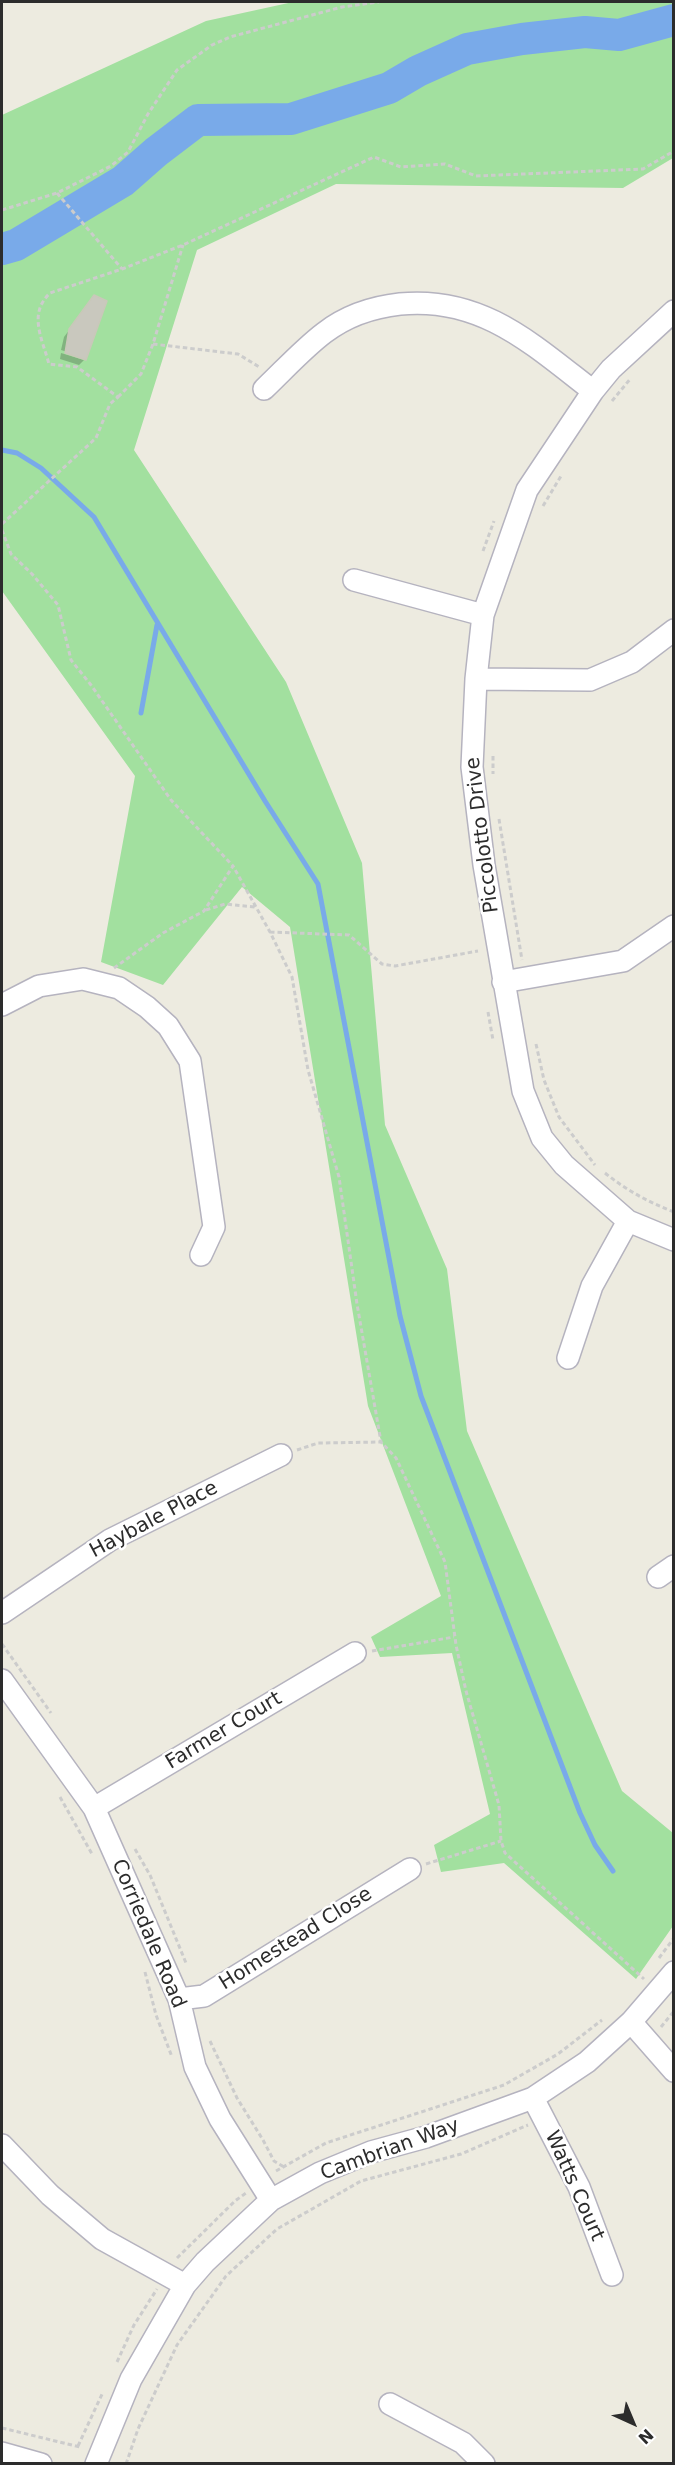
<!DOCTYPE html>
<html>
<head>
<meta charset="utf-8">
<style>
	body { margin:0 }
	#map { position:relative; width:675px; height:2465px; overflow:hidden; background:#edebe0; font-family:"DejaVu Sans",sans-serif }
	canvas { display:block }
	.frame { position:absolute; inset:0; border:3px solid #2c2c2c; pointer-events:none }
	.north { position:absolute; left:603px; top:2393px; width:60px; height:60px; -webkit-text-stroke:4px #fff; paint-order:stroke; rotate:136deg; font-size:16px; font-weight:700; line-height:24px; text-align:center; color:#2c2c2c }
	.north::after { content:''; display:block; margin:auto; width:21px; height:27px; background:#2c2c2c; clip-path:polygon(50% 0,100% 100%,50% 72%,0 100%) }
</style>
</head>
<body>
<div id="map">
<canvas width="675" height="2465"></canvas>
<div class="frame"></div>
<div class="north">N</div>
</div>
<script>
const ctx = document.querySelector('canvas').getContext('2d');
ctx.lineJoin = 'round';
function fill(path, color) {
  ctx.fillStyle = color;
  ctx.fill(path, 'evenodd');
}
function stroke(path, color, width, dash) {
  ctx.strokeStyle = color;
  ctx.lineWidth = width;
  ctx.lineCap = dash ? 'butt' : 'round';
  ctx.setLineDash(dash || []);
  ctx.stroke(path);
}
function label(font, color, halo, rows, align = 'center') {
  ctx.font = font + ' "DejaVu Sans",sans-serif';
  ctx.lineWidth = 5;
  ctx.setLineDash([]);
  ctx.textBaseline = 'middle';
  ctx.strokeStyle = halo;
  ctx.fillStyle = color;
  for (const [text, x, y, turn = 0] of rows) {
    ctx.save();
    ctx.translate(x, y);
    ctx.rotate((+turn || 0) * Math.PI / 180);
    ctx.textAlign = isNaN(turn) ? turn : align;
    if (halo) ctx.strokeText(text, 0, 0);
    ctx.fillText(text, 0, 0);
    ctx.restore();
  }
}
fill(new Path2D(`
	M293,2h380v156l-50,30 -287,-4 -139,66 -63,200 152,232 76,181 23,262 62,144 20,162 155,360 51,42v93l-37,53 -132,-116 -63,9 -7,-27 56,-31 -38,-161 -72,4 -9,-20 70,-41 -73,-190 -78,-479 -48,-40 -79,98 -62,-23 34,-186 -133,-185v-476l204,-94z`), '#a2e09f');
fill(new Path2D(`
	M94,297l-9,62 -1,1v-3l-23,-7 3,-13z
	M61,353l23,7 -5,5 -19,-6z`), '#0003');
stroke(new Path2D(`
	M2,450l15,3 24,15 53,49 171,284 53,83 82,432 21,80 159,417 15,32 18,26
	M141,713l16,-88`), '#79aae9', 5);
stroke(new Path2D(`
	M2,249l14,-4 107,-64 33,-29 42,-32 93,-1 98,-31 29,-17 49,-22 55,-10 63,-7 34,3 55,-15`), '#79aae9', 32);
const building = new Path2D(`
	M94,295l13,6 -21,59 -21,-7 4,-24z`);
fill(building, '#c9c8be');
stroke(building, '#c9c8b9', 1.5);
const minor = new Path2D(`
	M674,311l-63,58 -18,22 -66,99 -44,125 -7,64 -4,88 12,98 39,226 19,47 22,27 64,56 46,19
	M264,389c20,-19 39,-40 60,-56 22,-17 49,-26 76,-29 82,-8 132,40 193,87
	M354,580l129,35
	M476,679l114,1 42,-18 42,-32
	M503,982l120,-21 51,-35
	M2,1005l37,-19 44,-7 36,9 28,19 21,19 22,35 24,166 -13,28
	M568,1358l24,-72 36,-65
	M658,1577l16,-11
	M2,1613l108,-73 171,-85
	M2,1680l92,128 85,191 16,68 25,52 51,81
	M94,1808l261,-155
	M179,1999l25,-3 206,-127
	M631,2022l43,49
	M533,2098l46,89 33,88
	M2,2145l48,50 52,44 83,46
	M390,2404l73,39 21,21
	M2,2453l39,11
	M96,2464l35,-85 54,-94 20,-23 66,-62 49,-27 51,-21 55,-15 107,-39 54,-36 44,-40 43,-50`);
stroke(minor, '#b5b3bf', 24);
stroke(new Path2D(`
	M57,193l65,76
	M2,210l55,-17 54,-27 17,-14 20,-38 29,-44 35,-25 18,-8 112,-30 37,-5
	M153,344l85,10 23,14
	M118,397l23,-23 12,-30 30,-99
	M612,401l19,-23
	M543,506l18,-30
	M2,524l94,-86 14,-34 8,-7 -41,-30 -28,-3c-7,-26 -21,-50 1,-71l72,-24 61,-24 191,-88 27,10 44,-3 31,12 167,-7 31,-18
	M2,530l9,24 21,20 26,31 13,55 20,25 80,115 62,66
	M483,551l11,-30
	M493,756v18
	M499,819l23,141
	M206,910l19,-6 30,3
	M270,932l79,3 33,29 13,2 83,-15
	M114,968l49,-35 41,-22 29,-45 37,66 22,45 16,93 31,107 18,127 24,138 15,16 49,104 11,83 10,46 33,114 2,36 4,12 139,126
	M488,1012l5,28
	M536,1044l8,36 15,37 36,48
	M605,1173c21,17 43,29 69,39
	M297,1450l21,-7 63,-1
	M2,1644l49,69
	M372,1651l82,-14
	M60,1797l32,57
	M135,1849l15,26 36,88
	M426,1864l75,-23
	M659,1958l15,-20
	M145,1972l11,43 16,42
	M661,2027l13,-16
	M210,2041l27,57 26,42 11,21 10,6
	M276,2171l50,-28 178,-58 54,-31 44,-34
	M177,2258l58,-57 11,-8
	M117,2362l17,-37 23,-36
	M2,2428l78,19
	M78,2446l25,-54
	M126,2464l12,-35 39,-84 49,-69 51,-47 84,-48 100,-27 67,-29`), '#ccc', 3, [4.5, 3]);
stroke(minor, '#fff', 21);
label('20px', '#2c2c2c', '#fff', [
	["Piccolotto Drive",483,835,-97],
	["Haybale Place",154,1520,-28],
	["Farmer Court",224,1731,-31],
	["Corriedale Road",148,1934,67],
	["Homestead Close",296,1939,-32],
	["Cambrian Way",390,2150,-20],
	["Watts Court",574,2186,66]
]);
</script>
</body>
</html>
